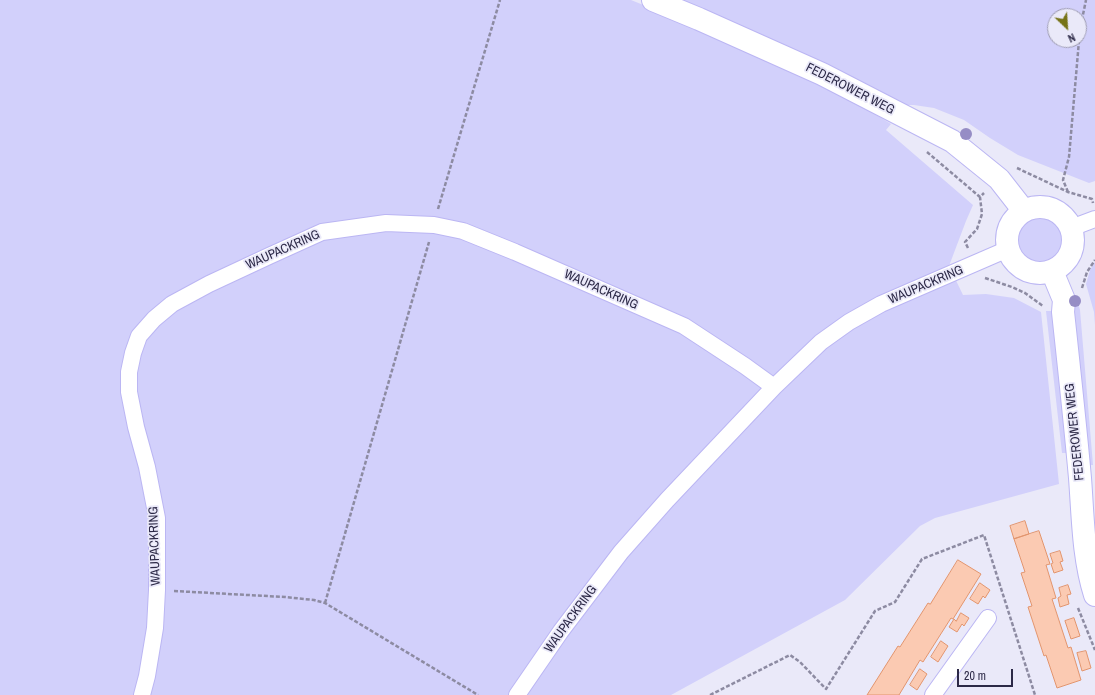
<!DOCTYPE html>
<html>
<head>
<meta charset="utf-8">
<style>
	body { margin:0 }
	#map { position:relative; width:1095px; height:695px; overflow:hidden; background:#eae9f9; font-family:"Archivo Narrow",sans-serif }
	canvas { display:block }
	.north { position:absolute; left:1047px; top:8px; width:40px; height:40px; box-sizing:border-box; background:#eae9f9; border:1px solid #9e9cb2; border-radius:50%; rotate:155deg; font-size:11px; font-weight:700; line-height:16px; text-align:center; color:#2c2947 }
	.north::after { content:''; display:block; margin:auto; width:14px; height:18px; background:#767317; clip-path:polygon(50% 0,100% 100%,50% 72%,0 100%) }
	.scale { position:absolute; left:957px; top:669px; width:56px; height:18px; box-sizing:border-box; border:2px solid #2c2947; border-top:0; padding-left:5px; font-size:12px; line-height:14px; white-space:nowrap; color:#2c2947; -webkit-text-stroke:3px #eae9f9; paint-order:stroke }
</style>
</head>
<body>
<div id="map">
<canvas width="1095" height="695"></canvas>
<div class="north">N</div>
<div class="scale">20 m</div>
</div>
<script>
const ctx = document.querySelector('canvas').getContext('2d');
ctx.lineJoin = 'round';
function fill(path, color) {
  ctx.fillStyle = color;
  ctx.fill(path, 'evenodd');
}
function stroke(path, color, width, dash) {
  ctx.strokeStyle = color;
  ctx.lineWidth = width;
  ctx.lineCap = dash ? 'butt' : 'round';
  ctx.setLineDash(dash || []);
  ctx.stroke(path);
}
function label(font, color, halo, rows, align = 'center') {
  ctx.font = font + ' "Archivo Narrow",sans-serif';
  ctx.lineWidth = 3.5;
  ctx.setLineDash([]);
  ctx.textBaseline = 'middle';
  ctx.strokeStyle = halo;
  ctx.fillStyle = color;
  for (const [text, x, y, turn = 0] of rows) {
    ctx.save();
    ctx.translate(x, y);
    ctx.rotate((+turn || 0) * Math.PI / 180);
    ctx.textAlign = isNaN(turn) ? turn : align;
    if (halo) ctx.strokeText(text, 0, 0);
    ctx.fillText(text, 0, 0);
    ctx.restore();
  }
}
fill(new Path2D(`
	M0,0h631l64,26 124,54 72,44 -5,6 87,75 -7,16 -17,45 14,29 23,-1 28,4 27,14 18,172 -124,34 -15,8 -75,74 -174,95h-671z
	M674,0h421v181l-6,2 -71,-28 -28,-17 -26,-18 -30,-12 -20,-3h-13zM1055,16h24v24h-24z
	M1013 241a28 28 0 1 1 56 0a28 28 0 1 1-56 0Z
	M1095,262v63l-1,-13 -8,-28 4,-14z
	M1076,295l4,15 13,155h-5l-15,-156z
	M1046,311h9l13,142h-6z`), '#d2d0fb');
const building = new Path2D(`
	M1025,521l4,13 -15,5 -4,-13z
	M1039,531l11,33 -4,1 10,33 -4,1 16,49 3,-1 10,33 -24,8 -11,-33 -2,1 -16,-49 4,-1 -11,-33 4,-1 -11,-33z
	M1060,551l3,10 -3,1 3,8 -9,3 -3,-9 2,-1 -3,-9z
	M958,560l23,14 -28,45 -2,-1 -28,44 -3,-2 -21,35h-32l31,-49 2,1 28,-44 2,1z
	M980,583l10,7 -5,8 -2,-2 -5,8 -8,-5z
	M1068,585l3,9 -4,1 2,9 -9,3 -2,-9 3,-2 -2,-8z
	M961,613l8,5 -5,8 -2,-2 -5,8 -8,-5 5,-8 2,2z
	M1074,618l6,18 -9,3 -6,-18z
	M941,641l7,5 -10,16 -7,-5z
	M1086,651l5,17 -9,3 -5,-18z
	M920,669l7,5 -10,16 -7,-5z`);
fill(building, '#fbcab2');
stroke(building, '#e2956e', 1);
const street = new Path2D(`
	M1071,228l24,-9
	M142,695l5,-19 8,-48 2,-38v-72l-10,-51 -11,-40 -7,-35v-20l4,-19 6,-17 15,-17 18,-15 37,-20 60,-28 53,-24 64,-9 48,2 29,6 52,21 169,74 61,40 29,21
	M517,695l44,-64 60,-79 46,-52 107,-113 47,-45 28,-20 32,-18 127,-55
	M933,695l55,-77`);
const secondary = new Path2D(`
	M653,0l46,19 123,55 130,67 47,38 25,32
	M1007 240a33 33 0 1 1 66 0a33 33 0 1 1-66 0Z
	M1052,271l12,29 -1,12c6,55 12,110 17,166 3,39 3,79 15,117`);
stroke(street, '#bbb6f3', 18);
stroke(secondary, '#bbb6f3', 24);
stroke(new Path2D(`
	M927,152l53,45
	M1017,168l51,24 24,7 1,4
	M1068,192l-5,-12 6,-23 11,-128 6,-29
	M438,209l62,-209
	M968,248l-3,-6 12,-13 5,-15 -2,-17 4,-4
	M985,278l27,9 13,6 18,13
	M1082,288l5,-16 8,-12
	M174,591l111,6 29,3 11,3 153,92
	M325,603l104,-361
	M1078,608l17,42
	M710,695l80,-40 10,7 26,27 49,-78 20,-9 27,-43 62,-24 51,160`), '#8d8ba2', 2.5, [4, 2]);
stroke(street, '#fff', 16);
stroke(secondary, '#fff', 22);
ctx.fillStyle = '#968dc5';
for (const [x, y] of [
	[966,134],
	[1075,301]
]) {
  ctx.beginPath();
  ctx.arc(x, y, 6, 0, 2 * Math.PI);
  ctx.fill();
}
label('13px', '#2c2947', '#eae9f9', [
	["FEDEROWER WEG",850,89,27],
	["WAUPACKRING",283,250,-24],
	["WAUPACKRING",926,285,-23],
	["WAUPACKRING",601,290,24],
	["FEDEROWER WEG",1075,432,-96],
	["WAUPACKRING",155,546,-92],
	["WAUPACKRING",571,619,-54]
]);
</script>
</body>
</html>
